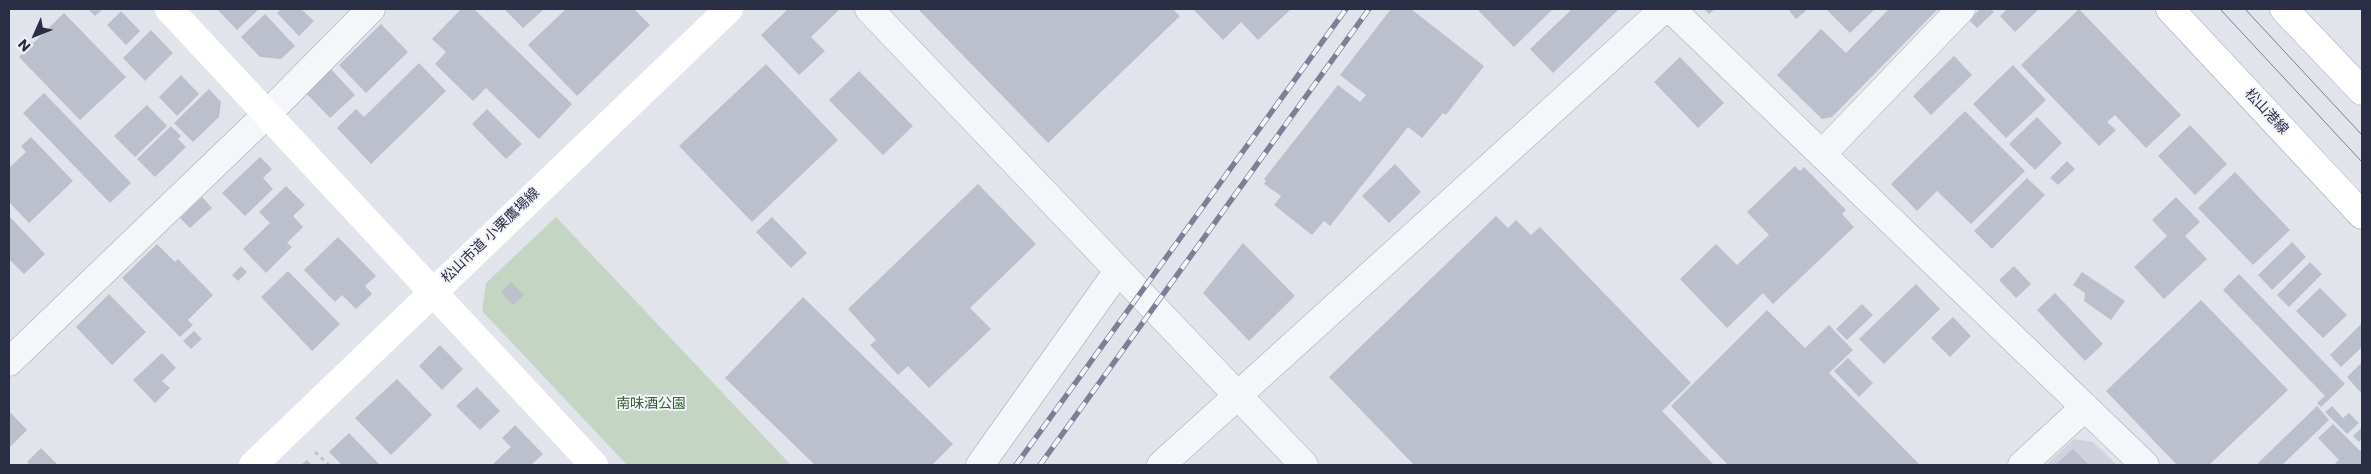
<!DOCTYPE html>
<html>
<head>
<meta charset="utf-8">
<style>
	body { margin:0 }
	#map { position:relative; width:2371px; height:474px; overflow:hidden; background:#e2e4eb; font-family:Poppins,sans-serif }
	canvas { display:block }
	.frame { position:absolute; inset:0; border:10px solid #292e45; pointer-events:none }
	.north { position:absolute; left:10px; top:10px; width:50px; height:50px; -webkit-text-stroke:4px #f2f4f8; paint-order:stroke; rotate:226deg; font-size:14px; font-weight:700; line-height:20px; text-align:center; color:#292e45 }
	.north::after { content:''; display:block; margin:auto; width:18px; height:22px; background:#292e45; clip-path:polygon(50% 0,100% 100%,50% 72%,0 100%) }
</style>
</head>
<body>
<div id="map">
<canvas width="2371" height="474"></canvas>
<div class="frame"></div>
<div class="north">N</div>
</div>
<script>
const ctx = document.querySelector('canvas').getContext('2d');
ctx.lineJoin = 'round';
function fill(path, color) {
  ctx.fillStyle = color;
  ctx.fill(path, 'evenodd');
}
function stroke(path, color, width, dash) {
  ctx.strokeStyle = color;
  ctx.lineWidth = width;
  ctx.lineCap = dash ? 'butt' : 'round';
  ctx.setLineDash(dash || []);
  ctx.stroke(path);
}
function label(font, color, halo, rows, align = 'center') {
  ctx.font = font + ' Poppins,"Noto Sans JP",sans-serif';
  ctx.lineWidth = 4;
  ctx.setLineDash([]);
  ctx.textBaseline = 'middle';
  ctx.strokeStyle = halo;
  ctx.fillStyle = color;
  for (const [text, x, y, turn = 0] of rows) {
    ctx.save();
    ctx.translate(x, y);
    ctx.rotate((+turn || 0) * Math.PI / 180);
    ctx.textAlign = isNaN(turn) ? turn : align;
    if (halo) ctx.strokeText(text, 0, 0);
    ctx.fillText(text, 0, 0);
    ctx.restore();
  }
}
fill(new Path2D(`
	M2074,439l19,3 24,23h-71z`), '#d0d3dd');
fill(new Path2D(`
	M556,217l235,248h-164l-145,-154 4,-28z`), '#c4d6c3');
fill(new Path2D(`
	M88,9h15l-8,7z
	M217,9h42l-22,21z
	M281,9h20l13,12 -15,15 -22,-23z
	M461,9h13l98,95 -33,35 -53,-51 -13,13 -38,-37 11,-12 -14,-13z
	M504,9h40l-21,19z
	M566,9h68l16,16 -73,71 -49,-51z
	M788,9h52l-29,28 14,14 -26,24 -38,-40z
	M918,9h255l7,7 -132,127z
	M1193,9h98l-33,31 -17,-18 -18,18z
	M1391,9h20l73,57 -38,49 -3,-2 -21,25 -14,-11 -78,99 -6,-5 -12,14 -38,-30 7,-9 -17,-12 2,-3 -2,-2 74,-94 22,17 6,-7 -26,-20z
	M1477,9h76l-39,38z
	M1572,9h47l-66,64 -23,-24z
	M1704,9h11l-6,5z
	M1788,9h20l-12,10z
	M1826,9h49l-25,24z
	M1889,9h49l-106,108 -10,2 -45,-44 44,-46 25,24z
	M1980,9h11l3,3 -17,16 -8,-8z
	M2007,9h32l-24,23 -15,-16z
	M2079,9l102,106 -35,33 -31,-33 -8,7 9,8 -17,16 -78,-81z
	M121,11l19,20 -14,14 -19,-20z
	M64,13l62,64 -46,43 -61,-63z
	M265,14l30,32 -14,13 -21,-2 -19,-20z
	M381,24l27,28 -42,41 -27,-28z
	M151,30l22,23 -28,28 -22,-23z
	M1954,56l18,19 -41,40 -18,-19z
	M1680,57l44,46 -26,25 -44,-46z
	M419,63l27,28 -75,73 -34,-36 19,-19 8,8z
	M766,64l72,76 -86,82 -73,-76z
	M2013,65l33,35 -40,38 -33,-34z
	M329,67l26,28 -25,23 -26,-27z
	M859,71l54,55 -30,29 -54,-55z
	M181,75l18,19 -22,22 -18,-19z
	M209,89l12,13 -2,15 -26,25 -19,-19z
	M44,93l87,90 -21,20 -87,-90z
	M147,105l20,21 -32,31 -21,-21z
	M487,109l35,35 -16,15 -34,-35z
	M1965,111l60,60 -54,53 -34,-33 -20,20 -26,-27z
	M2037,117l25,26 -27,27 -26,-26z
	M2190,125l37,39 -32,31 -37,-39z
	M171,126l10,10 -3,3 8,8 -31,30 -18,-18z
	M31,137l42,44 -44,42 -20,-21v-34l17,-16 -5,-6z
	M260,157l12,12 -9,9 10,11 -28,27 -23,-23z
	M2067,161l8,8 -17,16 -8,-7z
	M1395,164l26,28 -32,31 -27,-27z
	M1795,166l5,5 4,-4 42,43 -4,4 12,13 -81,77 -10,-11 -36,35 -47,-49 36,-35 21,21 32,-30 -22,-23z
	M2235,172l55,58 -37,35 -55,-57z
	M2027,178l18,17 -53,54 -18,-18z
	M978,184l58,60 -66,64 21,21 -62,59 -21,-22 -10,9 -28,-30 6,-5 -28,-31z
	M286,186l19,19 -12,11 10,11 -16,16 5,4 -26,26 -23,-24 27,-26 -11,-11z
	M202,197l10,11 -22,20 -10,-10z
	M2176,197l24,25 -15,14 22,23 -43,40 -30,-32 33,-31 -15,-16z
	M9,216l36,38 -21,20 -15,-15z
	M1496,216l12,12 8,-8 15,15 9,-8 151,156 -29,28 52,54h-300l-85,-88z
	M772,217l35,36 -16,15 -35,-36z
	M338,237l38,39 -11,10 7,8 -16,15 -14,-14 -7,7 -31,-32z
	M2292,242l14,15 -34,33 -14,-15z
	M1243,243l52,53 -46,45 -46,-48z
	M157,244l18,18 3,-3 35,36 -25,25 5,5 -13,12 -58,-59z
	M2310,262l12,12 -33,33 -12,-12z
	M241,266l6,6 -9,9 -6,-6z
	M2014,266l17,18 -15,14 -17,-18z
	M288,271l52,53 -28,27 -51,-54z
	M2082,272l43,29 -14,19 -27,-19 1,-8 -12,-8z
	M2239,274l106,110 -24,23 -4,-4 8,-7 -102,-106z
	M511,282l13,13 -11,10 -12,-13z
	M1916,284l24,25 -56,55 -25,-25z
	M2320,288l27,27 -24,23 -27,-27z
	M2055,293l48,51 -18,17 -48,-51z
	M109,294l37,38 -34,33 -36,-38z
	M803,297l150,147 -21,21h-117l-90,-87z
	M2201,300l87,90 -79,75h-32l-71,-74z
	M1862,304l11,11 -26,25 -11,-11z
	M1767,310l38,38 24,-23 24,25 -24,23 91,92h-192l-57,-59z
	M1953,317l18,19 -21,21 -19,-19z
	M2362,323v24l-21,20 -11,-12z
	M194,331l8,8 -11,10 -8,-8z
	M440,345l23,24 -21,21 -23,-24z
	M162,353l14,15 -14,13 8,7 -15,15 -22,-23z
	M1848,358l25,25 -14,14 -25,-26z
	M2362,362v32l-15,-17z
	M397,379l35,36 -41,40 -36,-37z
	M477,387l23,24 -20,19 -24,-24z
	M2317,406l12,14 -47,45h-26z
	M2332,406l11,12 6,-5 10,10 -12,11 -22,-22z
	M9,411l18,19 -18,18z
	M2333,424l27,27 2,-2v16h-24l-3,-2 4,-3 -21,-22z
	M515,425l28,29 -12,11h-39l19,-18 -9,-9z
	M2362,427v12l-3,3 -6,-6z
	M349,433l31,32h-38l-13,-13z
	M41,448l17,17h-28l-3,-3z
	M2073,449l16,16h-34z
	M307,460l5,5h-11z`), '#bcbfcc');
const street = new Path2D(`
	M869,9l435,456
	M1671,9l474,456
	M1822,154l139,-145
	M9,362l257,-247 105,-106
	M980,465l138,-194
	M1161,465l503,-456
	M2022,465l63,-58`);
const primary = new Path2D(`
	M2170,9l192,206
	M2284,9l78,82`);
stroke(street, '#a7aab6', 29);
stroke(primary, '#a1a6b8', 29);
stroke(new Path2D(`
	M315,452l14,13`), '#c0c2ca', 3, [4, 4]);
stroke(street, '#f5f6f9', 28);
stroke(new Path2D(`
	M169,9l425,456
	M253,465l476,-456`), '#fff', 28);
stroke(primary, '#fff', 28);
stroke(new Path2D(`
	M2220,9l142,153
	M2245,9l117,126`), '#7a8096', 1);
const rail = new Path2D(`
	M1016,465l330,-456
	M1040,465l329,-456`);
stroke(rail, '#7a8096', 5.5);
stroke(rail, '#f2f4f8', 4, [11]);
label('14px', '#292e45', '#f2f4f8', [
	["松山港線",2266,112,47],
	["松山市道 小栗鷹場線",491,236,-44]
]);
label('14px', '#366135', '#f2f4f8', [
	["南味酒公園",651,404]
]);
</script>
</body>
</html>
